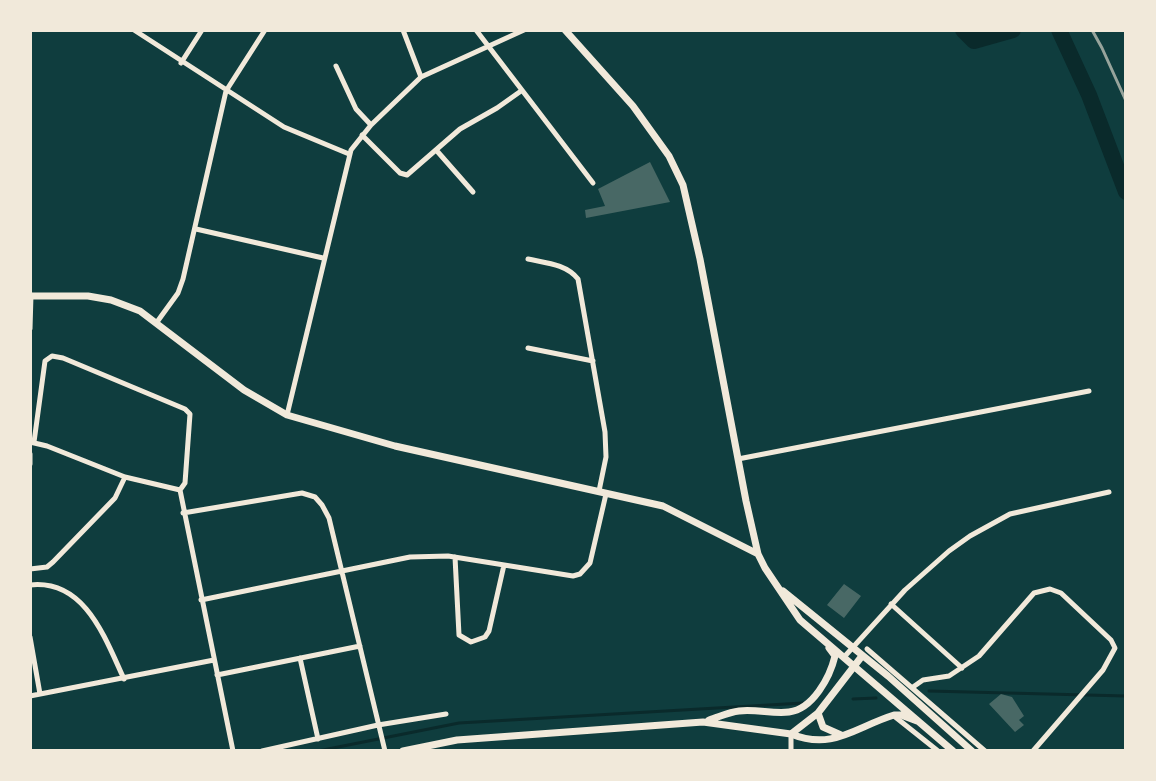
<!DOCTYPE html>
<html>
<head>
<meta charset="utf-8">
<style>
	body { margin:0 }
	#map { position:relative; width:1156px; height:781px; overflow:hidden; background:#0f3d3e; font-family:"Source Sans 3",sans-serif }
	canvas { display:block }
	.frame { position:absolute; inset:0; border:32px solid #f1e9da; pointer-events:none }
</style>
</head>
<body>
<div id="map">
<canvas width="1156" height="781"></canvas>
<div class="frame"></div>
</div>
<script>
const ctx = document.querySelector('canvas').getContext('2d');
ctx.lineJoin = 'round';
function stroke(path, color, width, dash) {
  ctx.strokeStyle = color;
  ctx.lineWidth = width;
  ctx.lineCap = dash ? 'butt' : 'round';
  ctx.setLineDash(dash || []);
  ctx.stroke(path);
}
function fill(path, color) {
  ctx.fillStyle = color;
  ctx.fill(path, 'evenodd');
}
stroke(new Path2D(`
	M929,691l197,5
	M853,699l23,-1
	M318,751l141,-28 344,-20`), '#0a2a2b', 3);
stroke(new Path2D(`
	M963,30l11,11 39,-11
	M1059,30l30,65 37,97`), '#0a2a2b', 16);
fill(new Path2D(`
	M650,162l20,40 -84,16 -1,-8 20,-4 -7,-17z
	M844,584l17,12 -17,22 -17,-13z
	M1001,694l11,3 12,19 -5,4 5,5 -9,7 -26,-28z`), '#486865');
stroke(new Path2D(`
	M134,30l150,97 65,27
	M403,30l18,47
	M476,30l117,153
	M181,63l21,-33
	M336,66l20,43 15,16
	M362,135l38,38 7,2 53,-46 37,-21 24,-17
	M437,151l36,41
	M196,229l127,29
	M528,259c18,4 38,5 50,20l27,153 1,25 -7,34
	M157,322l21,-29 5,-14 43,-188 39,-61
	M30,329l1,-34
	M528,348l65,13
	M287,415l64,-265 20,-25 50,-48 103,-47
	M30,442l17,4 78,31 55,13
	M34,442l11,-81 7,-5 11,2 122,51 5,5 -5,69 -5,7
	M30,454v10
	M738,459l351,-68
	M180,490l53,261
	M183,513l119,-20 13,4 7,8 7,13 56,233
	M455,557l4,78 12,7 14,-5 4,-6 15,-66
	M30,569l17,-2 6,-5 62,-64 10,-21
	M30,585c55,-6 75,53 94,94
	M201,600l209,-43 38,-1 125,20 7,-2 10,-11 16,-69
	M891,604l71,64
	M30,637l10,57
	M867,649l118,102
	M845,656l60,-66 44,-39 21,-15 40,-22 99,-22
	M300,658l18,81
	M217,675l143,-29
	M913,687l10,-7 26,-4 30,-20 55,-63 16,-4 11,4 50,47 4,8 -12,22 -70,81
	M30,696l184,-36
	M894,716l44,35
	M791,734v17
	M262,751l116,-26 68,-11`), '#f1e9da', 5);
stroke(new Path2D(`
	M565,30l68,76 36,50 14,29 17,74 46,242 12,53 7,14 35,52 153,131
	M30,296h58l23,4 29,11 104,79 43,25 108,31 268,60 95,48
	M783,591l105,85 84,75
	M818,713l5,14 18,8
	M709,720c10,-3 20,-8 30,-9 17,-2 34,3 50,1 24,-3 41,-35 46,-56l-6,-8
	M791,734c42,17 64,-7 103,-19h7l16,6
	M403,751l54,-11 246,-18 88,12 27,-21 44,-57`), '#f1e9da', 7);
stroke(new Path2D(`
	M1092,30l10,18 24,53`), '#97a49c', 3);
</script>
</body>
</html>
